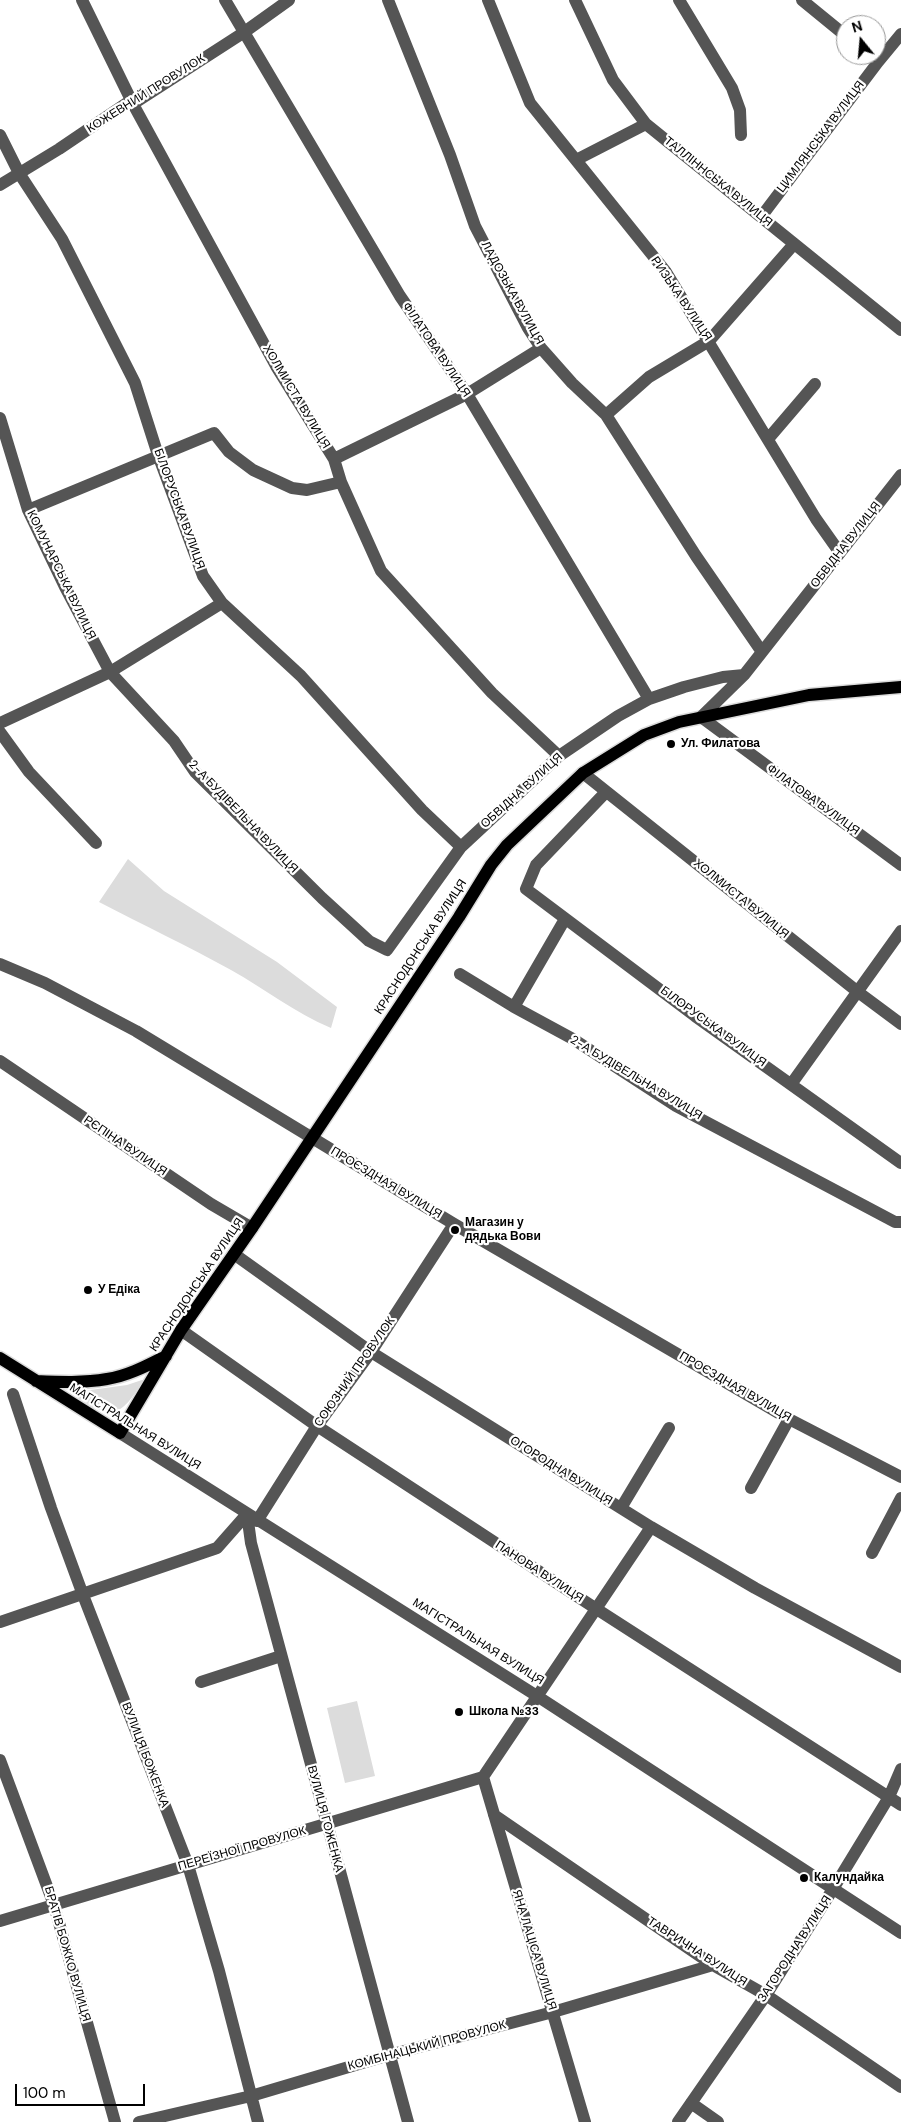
<!DOCTYPE html>
<html>
<head>
<meta charset="utf-8">
<style>
	body { margin:0 }
	#map { position:relative; width:901px; height:2122px; overflow:hidden; background:#fff; font-family:"DM Sans",sans-serif }
	canvas { display:block }
	.north { position:absolute; left:836px; top:15px; width:50px; height:50px; box-sizing:border-box; background:#fff; border:1px solid #999; border-radius:50%; rotate:343deg; font-size:14px; font-weight:700; line-height:20px; text-align:center; color:#000 }
	.north::after { content:''; display:block; margin:auto; width:18px; height:22px; background:#000; clip-path:polygon(50% 0,100% 100%,50% 72%,0 100%) }
	.scale { position:absolute; left:15px; top:2084px; width:130px; height:22px; box-sizing:border-box; border:2px solid #000; border-top:0; padding-left:6px; font-size:15px; line-height:18px; white-space:nowrap; color:#000; -webkit-text-stroke:4px #fff; paint-order:stroke }
</style>
</head>
<body>
<div id="map">
<canvas width="901" height="2122"></canvas>
<div class="north">N</div>
<div class="scale">100 m</div>
</div>
<script>
const ctx = document.querySelector('canvas').getContext('2d');
ctx.lineJoin = 'round';
function fill(path, color) {
  ctx.fillStyle = color;
  ctx.fill(path, 'evenodd');
}
function stroke(path, color, width, dash) {
  ctx.strokeStyle = color;
  ctx.lineWidth = width;
  ctx.lineCap = dash ? 'butt' : 'round';
  ctx.setLineDash(dash || []);
  ctx.stroke(path);
}
function label(font, color, halo, rows, align = 'center') {
  ctx.font = font + ' "DM Sans",sans-serif';
  ctx.lineWidth = 4.5;
  ctx.setLineDash([]);
  ctx.textBaseline = 'middle';
  ctx.strokeStyle = halo;
  ctx.fillStyle = color;
  for (const [text, x, y, turn = 0] of rows) {
    ctx.save();
    ctx.translate(x, y);
    ctx.rotate((+turn || 0) * Math.PI / 180);
    ctx.textAlign = isNaN(turn) ? turn : align;
    if (halo) ctx.strokeText(text, 0, 0);
    ctx.fillText(text, 0, 0);
    ctx.restore();
  }
}
fill(new Path2D(`
	M128,859l36,32 113,71 60,45 -6,21c-36,-15 -66,-39 -100,-58 -43,-24 -88,-45 -132,-68z
	M142,1380h2c-15,21 -24,43 -53,26 -5,-3 -11,-6 -16,-11l1,-3 51,-7z
	M357,1701l18,75 -30,7 -18,-75z`), '#dcdcdc');
const major = new Path2D(`
	M0,1358l120,75 61,-103 71,-102 207,-311 32,-52 16,-20 76,-72 61,-38 35,-13 130,-27 92,-8
	M36,1381c24,1 48,2 71,-2 21,-3 41,-14 59,-23`);
stroke(major, '#dbdbdb', 15);
stroke(new Path2D(`
	M82,0l51,104 143,262 58,93 7,23 40,89 111,122 67,63
	M225,0l175,296 67,98 182,305
	M388,0l62,155 25,71 53,102 13,20 31,35 34,32 90,141 66,96
	M488,0l42,103 136,169 150,247 24,34
	M575,0l38,80 33,44 255,206
	M679,0l53,88 8,22 1,25
	M802,0l44,36
	M0,135l19,38 43,66 73,144 23,72 45,121 19,27 79,73 121,134 39,37
	M576,160l70,-36
	M0,185l59,-36 68,-46 6,1 110,-71 46,-33
	M761,217l117,-155 23,-28
	M606,415l43,-38 60,-36 85,-97
	M0,418l28,92 37,77 45,85 64,69 21,31 127,126 47,43 18,9 74,-103 98,-91 59,-40 31,-17 35,-12 39,-10 21,-2 157,-200
	M768,439l47,-55
	M334,459l133,-65 74,-46
	M28,510l186,-77 15,19 24,18 39,18 15,2 34,-8
	M744,675l-43,42 200,148
	M0,723l110,-51 112,-69
	M0,732l29,40 67,71
	M583,773l275,219 43,32
	M606,792l-70,73 -10,24 169,127 206,147
	M565,919l-51,88 59,32 103,67 219,116h6
	M0,964l45,19 91,48 318,193 335,195 112,58
	M460,974l54,33
	M0,1061l211,143 41,24
	M792,1083l109,-152
	M234,1254l137,98 280,175 104,61 146,79
	M181,1330l136,96 278,182 306,197
	M13,1394l38,114 32,87 105,270 31,106 39,151
	M120,1433l417,263 364,237
	M751,1488l38,-69
	M621,1508l48,-80
	M247,1514l4,29 157,579
	M257,1521l60,-95 54,-74 83,-128
	M872,1553l29,-55
	M0,1622l217,-74 30,-34
	M201,1682l80,-26
	M0,1760l54,145 61,217
	M483,1777l102,345
	M483,1777l168,-250
	M494,1815l219,150 53,30 135,92
	M0,1921l483,-144
	M691,2103l27,19
	M139,2122l112,-26 138,-41 164,-43 160,-47
	M678,2122l88,-127 67,-106 56,-92 12,-28`), '#555', 12);
stroke(major, '#000', 12);
for (const [x, y, r, color] of [
	[671,744,5,"#000"],
	[455,1230,5,"#000"],
	[88,1290,5,"#000"],
	[459,1712,5,"#000"],
	[804,1878,5,"#000"]
]) {
  const dot = new Path2D();
  dot.arc(x, y, r, 0, 2 * Math.PI);
  ctx.fillStyle = color;
  ctx.fill(dot);
  stroke(dot, '#fff', 2);
}
label('12px', '#000', '#fff', [
	["КОЖЕВНИЙ ПРОВУЛОК",146,94,-32],
	["ЦИМЛЯНСЬКА ВУЛИЦЯ",821,137,-53],
	["ТАЛЛІННСЬКА ВУЛИЦЯ",718,182,39],
	["ЛАДОЗЬКА ВУЛИЦЯ",512,293,61],
	["РИЗЬКА ВУЛИЦЯ",681,299,56],
	["ФІЛАТОВА ВУЛИЦЯ",436,350,56],
	["ХОЛМИСТА ВУЛИЦЯ",296,397,59],
	["БІЛОРУСЬКА ВУЛИЦЯ",179,509,70],
	["ОБВІДНА ВУЛИЦЯ",846,545,-52],
	["КОМУНАРСЬКА ВУЛИЦЯ",61,575,64],
	["ОБВІДНА ВУЛИЦЯ",522,791,-42],
	["ФІЛАТОВА ВУЛИЦЯ",813,800,36],
	["2-А БУДІВЕЛЬНА ВУЛИЦЯ",243,817,46],
	["ХОЛМИСТА ВУЛИЦЯ",741,899,39],
	["КРАСНОДОНСЬКА ВУЛИЦЯ",421,947,-57],
	["БІЛОРУСЬКА ВУЛИЦЯ",713,1027,36],
	["2-А БУДІВЕЛЬНА ВУЛИЦЯ",636,1078,31],
	["РЄПІНА ВУЛИЦЯ",125,1146,34],
	["ПРОЄЗДНАЯ ВУЛИЦЯ",386,1183,31],
	["КРАСНОДОНСЬКА ВУЛИЦЯ",197,1285,-56],
	["СОЮЗНИЙ ПРОВУЛОК",355,1372,-55],
	["ПРОЄЗДНАЯ ВУЛИЦЯ",735,1387,30],
	["МАГІСТРАЛЬНАЯ ВУЛИЦЯ",135,1427,32],
	["ОГОРОДНА ВУЛИЦЯ",561,1471,32],
	["ПАНОВА ВУЛИЦЯ",539,1572,33],
	["МАГІСТРАЛЬНАЯ ВУЛИЦЯ",478,1642,32],
	["ВУЛИЦЯ БОЖЕНКА",145,1755,69],
	["ВУЛИЦЯ ГОЖЕНКА",325,1819,75],
	["ПЕРЕЇЗНОЇ ПРОВУЛОК",242,1849,-16],
	["ЗАГОРОДНА ВУЛИЦЯ",795,1949,-57],
	["ЯНА ЛАЦІСА ВУЛИЦЯ",534,1950,73],
	["ТАВРИЧНА ВУЛИЦЯ",697,1952,33],
	["БРАТІВ БОЖКО ВУЛИЦЯ",67,1954,74],
	["КОМБІНАЦЬКИЙ ПРОВУЛОК",427,2046,-15]
]);
label('bold 12px', '#000', '#fff', [
	["Ул. Филатова",681,744],
	["Магазин у",465,1223],
	["дядька Вови",465,1237],
	["У Едіка",98,1290],
	["Школа №33",469,1712],
	["Калундайка",814,1878]
], 'left');
</script>
</body>
</html>
